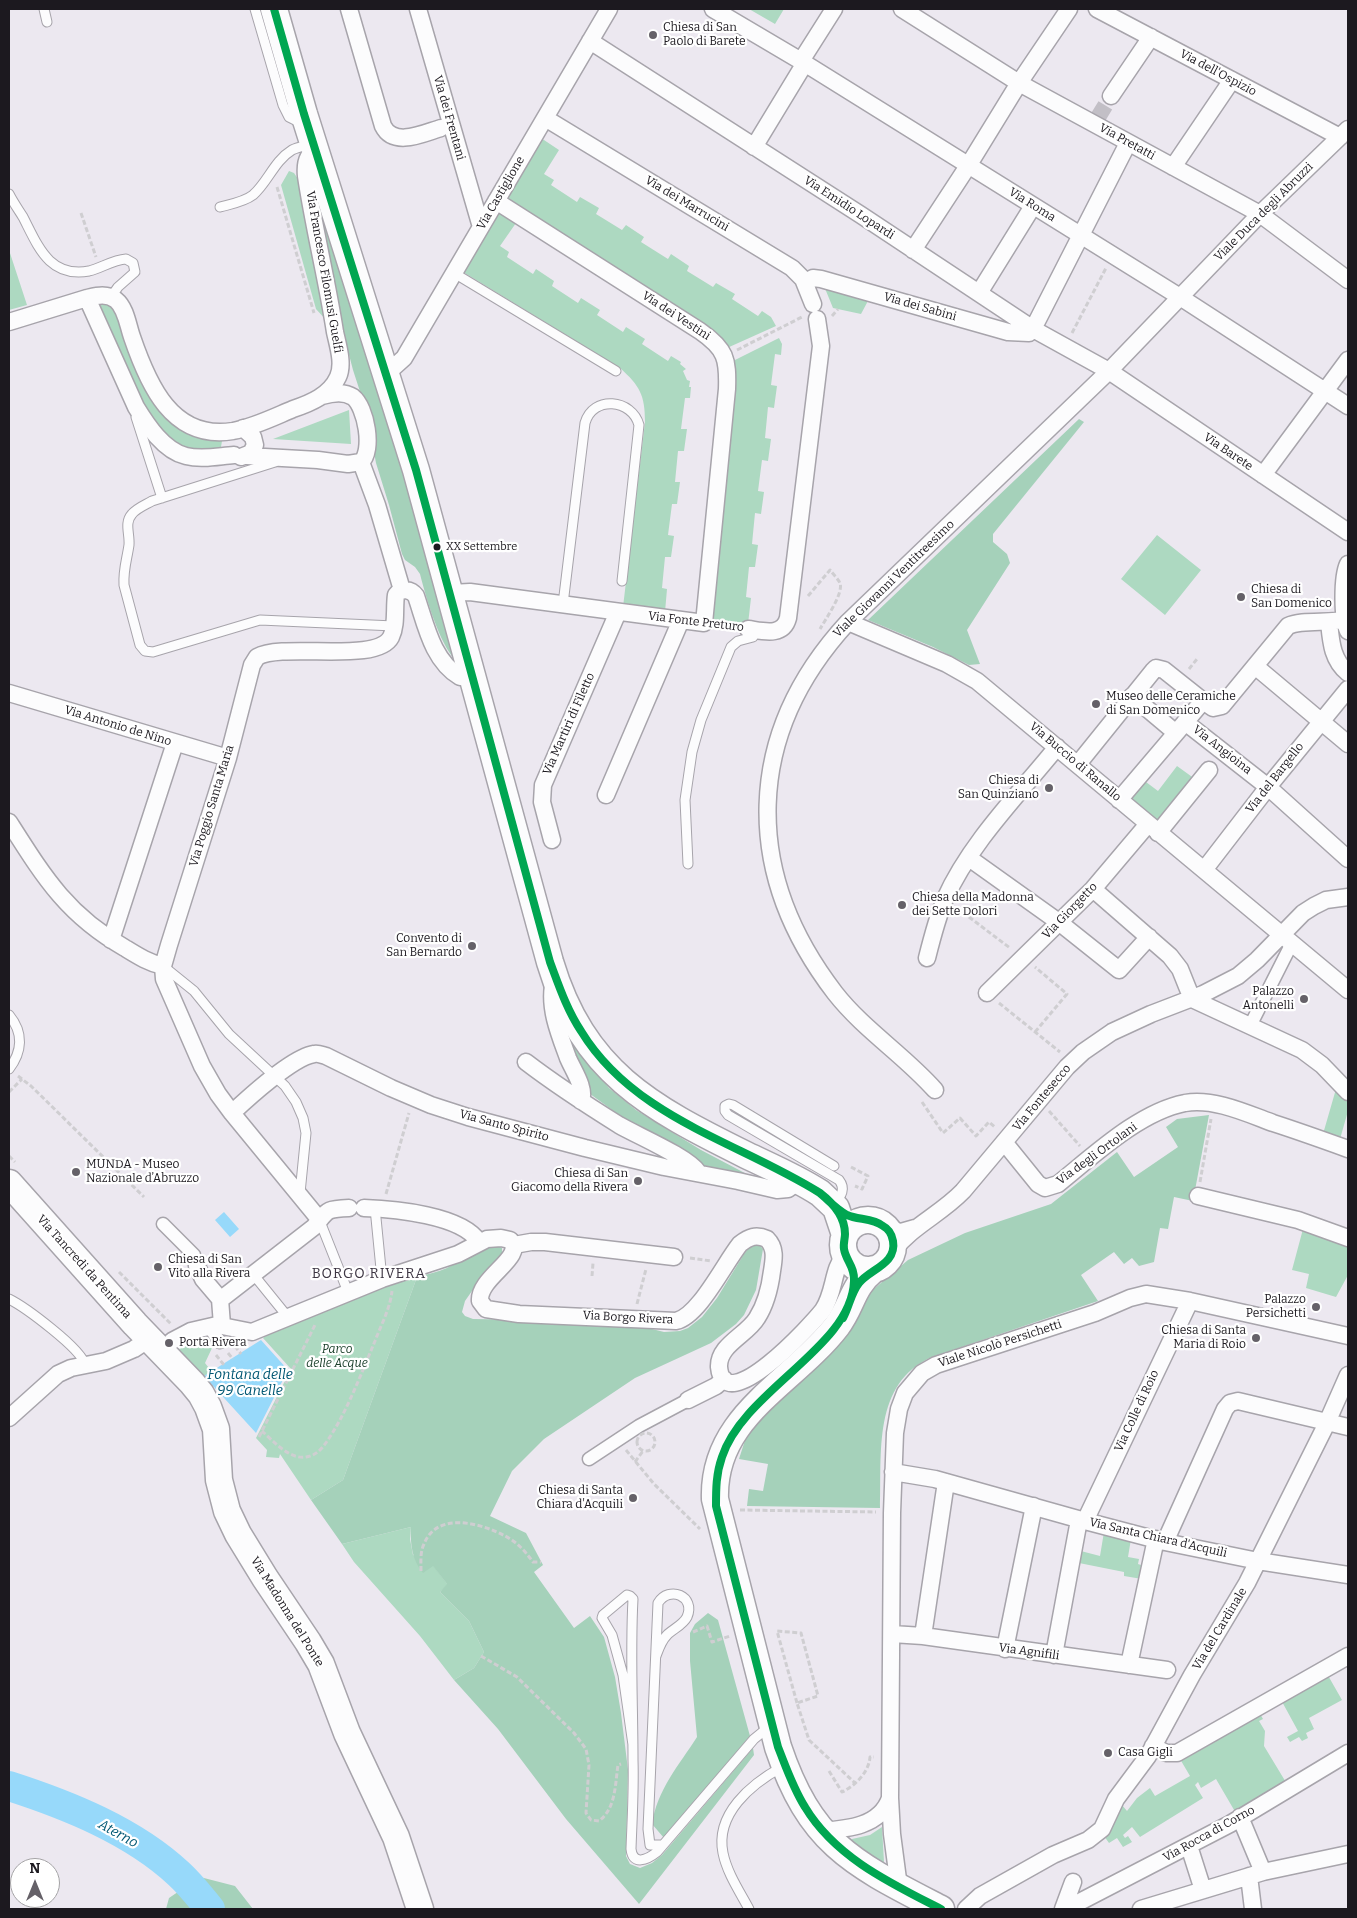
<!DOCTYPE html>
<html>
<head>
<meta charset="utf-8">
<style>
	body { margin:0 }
	#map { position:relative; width:1357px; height:1918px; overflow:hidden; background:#ece8f0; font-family:Bitter,serif }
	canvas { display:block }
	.frame { position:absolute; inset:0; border:10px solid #1c191f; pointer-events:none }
	.north { position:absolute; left:10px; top:1858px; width:50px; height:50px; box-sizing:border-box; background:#fff; border:1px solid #a4a3a5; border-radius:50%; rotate:0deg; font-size:14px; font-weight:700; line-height:20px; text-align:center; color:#1c191f }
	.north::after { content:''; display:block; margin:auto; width:18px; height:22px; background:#656168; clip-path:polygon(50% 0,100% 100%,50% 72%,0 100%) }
</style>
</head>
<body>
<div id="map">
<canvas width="1357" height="1918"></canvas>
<div class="frame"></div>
<div class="north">N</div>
</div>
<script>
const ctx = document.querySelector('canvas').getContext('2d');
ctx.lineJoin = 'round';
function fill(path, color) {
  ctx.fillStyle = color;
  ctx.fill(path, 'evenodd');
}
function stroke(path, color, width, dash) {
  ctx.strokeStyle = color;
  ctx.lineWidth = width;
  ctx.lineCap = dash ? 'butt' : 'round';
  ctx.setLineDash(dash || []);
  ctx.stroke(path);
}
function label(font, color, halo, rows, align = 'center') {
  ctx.font = font + ' Bitter,serif';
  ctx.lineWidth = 4.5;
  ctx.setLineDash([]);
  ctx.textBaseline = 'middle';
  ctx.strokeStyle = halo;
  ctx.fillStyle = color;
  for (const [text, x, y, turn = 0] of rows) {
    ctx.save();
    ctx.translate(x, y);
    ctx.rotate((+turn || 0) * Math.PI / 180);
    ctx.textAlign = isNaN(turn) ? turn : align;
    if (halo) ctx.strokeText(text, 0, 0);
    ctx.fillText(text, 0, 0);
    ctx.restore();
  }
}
fill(new Path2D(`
	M749,9h35l-9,15z
	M541,138l18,12 -15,24 10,6 -3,5 26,17 3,-5 19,11 -3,6 26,16 4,-5 18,12 -3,5 27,17 3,-5 18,12 -2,5 26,16 3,-4 19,11 -3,5 26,17 4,-5 9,6 5,9 -49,22 -223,-148z
	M289,171l5,2 6,9 27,139 -11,-12 -35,-124z
	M498,212l18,11 -16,23 9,6 -2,5 26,17 3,-5 18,12 -2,5 26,17 3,-5 19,12 -3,5 26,17 3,-5 19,12 -3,5 26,17 3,-5 10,6 -1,2 6,5 -3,2 4,9 3,1 -1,6h2l-1,11h-5l-4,31h6l-3,22h-6l-3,31h5l-3,22h-5l-4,31 6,1 -3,21h-6l-3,31 5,1 -2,23 -42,-5 22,-185c0,-27 -5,-36 -25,-54l-157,-96z
	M9,250l18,55 -18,5z
	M824,286l45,13 -8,15 -28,-6z
	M114,302l40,95 67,42 1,2 -1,6c-5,4 -12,2 -19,3 -7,0 -15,-1 -22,-4 -38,-18 -64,-100 -81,-137l2,-6z
	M779,338l3,6 -1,11 -6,-1 -4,31 6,1 -3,22 -6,-1 -3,31 6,1 -3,22 -6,-1 -4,31 6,1 -3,22 -6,-1 -3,31 6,1 -3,22h-6l-3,30 5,1 -3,26 -38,-5 23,-258z
	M349,410l2,34 -78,-5z
	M1157,535l44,35 -36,45 -44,-36z
	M1177,766l18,13 -37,46 -32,-27 16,-19 16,12z
	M1336,1089l12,13v9l-8,28 -17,-5z
	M1303,1229l45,15v31l-12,22 -30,-9 3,-14 -17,-4z
	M417,1277l-74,203 -32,20 -31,-46 -1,4 -13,-1 1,-7 -11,-12 35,-69 -28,-31 8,-6 100,-41z
	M196,1341l16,7 -7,15 7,9 -12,6 -25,-27z
	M411,1527l-1,12 3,16 20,10 15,20 -8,7 29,29 15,31 -10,16 -20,12 -34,-44 -66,-74 -12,-18z
	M1104,1532l27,7 -3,18 11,2 -1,5 3,1 -1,8 3,1 -1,5 -18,-3v-4l-50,-10 3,-12 23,6z
	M1326,1672l16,28 -33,18 5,11 -8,4 2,5 -6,3 -3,-4 -9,5 -3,-5 11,-6 -18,-33z
	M1258,1710l5,9 -4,2 6,10 -1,15 23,38 -50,31 -21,-36 -15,9 -3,-6 -3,3 8,13 -63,39 -8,-10 -9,8 2,3 3,-2 4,6 -9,5 -6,-9 -8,5 -5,-7 18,-31 5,6 10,-13 13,-10 5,8 35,-20 -10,-17z
	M882,1827l2,35 -3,1 -30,-21 1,-3 18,-4z`), '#add9c1');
fill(new Path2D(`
	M311,165l85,270 59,225c-16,-18 -29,-62 -35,-86l-5,-7 -10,-7 -3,-6 -13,-49 -13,-42 -10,-53 -13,-40 -7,-27z
	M1079,419l5,3 -91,112v8l14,12 3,9 -43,67 13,34 -11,1 -36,-18 -65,-27z
	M564,1037h6l39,51 27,22 65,40 76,40 -65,-14 -75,-48 -51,-37z
	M1209,1115l-16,86 -19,-4 -6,32 -8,-1 -6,34 -15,4 -7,-8 -8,6 -10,-12 -33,23 17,26 -166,56c-60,26 -50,97 -52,151l-133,-2 2,-17 14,2 5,-27 -29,-5 8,-25 128,-146 33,-28 57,-27 86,-29 66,-52 17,25 44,-30 -12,-20 11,-8z
	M752,1244h7l4,5 -7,41 -12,25 -8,9 -25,19 -76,35 -91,61 -32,32 -22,45 36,17 17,32 -9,7 40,56 16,-12 14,21 11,40 6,36 7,57 -2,86 4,8 10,4 12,-5 10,-8 91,-107 1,7 -115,149 -73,-85 -68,-90 -44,-49 20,-12 10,-16 -15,-31 -29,-29 7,-8 -14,-18 -10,7c-11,-13 -13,-29 -12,-46l-69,17 -31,-44 32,-20 74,-203c10,-3 21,-5 30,-9 14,-6 39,-27 55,-20v6l-14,14 -23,33 -3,11 3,4 8,3 60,1 111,7 20,5 16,-1 8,-3 14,-11 15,-19 27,-44z
	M708,1613l10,7 32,116 -86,102 -12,-14c5,-34 27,-59 45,-87l-7,-76v-28l5,-9z
	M200,1877l35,9 18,23h-87l3,-11z`), '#a5d1ba');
fill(new Path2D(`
	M224,1212l15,17 -9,8 -15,-17z
	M261,1340l27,30 -32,63 -52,-57z`), '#97d9fa');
stroke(new Path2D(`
	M9,1786c59,19 124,45 170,88 12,11 21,23 31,35`), '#97d9fa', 30);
stroke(new Path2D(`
	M1097,119l14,-23`), '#c2bfc6', 16, [16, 8]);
const service = new Path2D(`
	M44,9l3,13
	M255,9l28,96 6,12 12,6
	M9,194c4,8 9,15 14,23 15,29 26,61 66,54 12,-3 24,-11 37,-12l7,4 2,9 -17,15 -7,10
	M220,207c11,-3 24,-5 33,-12 15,-13 21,-34 39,-45 6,-3 13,-4 19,-6
	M454,273l162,98
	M136,417l26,81
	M275,462l-123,39c-7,4 -15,7 -20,13 -8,9 -2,20 -3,31 -2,14 -6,25 -5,40l16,60 5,6 8,1 107,-32 134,6
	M563,604l22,-181c8,-28 47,-24 54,2l-17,156
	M688,864l-3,-64 7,-48 9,-32 30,-73 7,-6 15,-4 3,-7
	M163,966l31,25 35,43 56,52 11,16 7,16 3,15 -6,60
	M9,1015c15,18 13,37 0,54
	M834,1166l-101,-61 -4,-1 -4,2v5l3,4 111,65c7,9 2,16 -4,23
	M375,1208l7,71
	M319,1219l29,73
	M253,1274l34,42
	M9,1299c16,8 73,50 76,66
	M656,1656c3,-8 5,-15 11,-21 6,-6 16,-10 20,-18 9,-21 -18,-32 -29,-14l-10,226 2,16h13
	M633,1745l-10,-70 -11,-40 -10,-17 1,-3 24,-20 3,1 3,3c-3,54 0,107 0,161 1,30 -1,59 -2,89 2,17 16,11 26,3l97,-113 16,-13
	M749,1909c-9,-17 -22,-36 -26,-56 -8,-39 28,-69 59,-86`);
const pedestrian = new Path2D(`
	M1250,1026l42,-83
	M163,1224l31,31 1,8 2,3
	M209,1327l11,15
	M589,1459l50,-33 49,-26`);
const minor = new Path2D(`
	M349,9l34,117c11,22 41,7 58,2
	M418,9l63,218
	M713,9l88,52 379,236 168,109
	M902,9l117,74 241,131 88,66
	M1097,9l243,128
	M590,41l271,174 172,114 76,42 239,161
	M801,61l33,-52
	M1111,96l40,-59
	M545,118l247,150 11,11 10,25
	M754,147l51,-84
	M1173,167l59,-87
	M913,250l55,-84 51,-83 50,-74
	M806,282l7,-4 8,1 187,53 21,1 4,-4 95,-186
	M979,293l54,-87
	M87,298l49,109c11,18 28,44 50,49 16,4 33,0 48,-1
	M9,322l78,-24c9,-2 20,-5 29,2 10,8 12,26 16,37 16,47 40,104 101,94 21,-4 41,-14 60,-22 18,-6 37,-14 45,-32 6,-13 0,-31 -3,-45 -8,-52 -21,-103 -29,-156 -1,-10 0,-21 10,-26
	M386,372l8,-5 10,-9 205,-349
	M247,456l71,4 30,4 13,-2c13,-11 5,-55 -8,-65 -9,-6 -21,-4 -31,-1
	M241,457l10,-4 4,-8 -2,-8 -10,-9
	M361,462l16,43 25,85
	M1263,475l85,-115
	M1348,564c-6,13 -6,54 0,67
	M451,593l19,-1 234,31 23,-234c1,-30 -1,-40 -27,-58l-204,-130
	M848,622l99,42 30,17 371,309
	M1329,622c2,20 3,38 19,51
	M748,629c15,2 35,8 40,-11l33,-272 -4,-27
	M1255,666l93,78
	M9,693l219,65
	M1203,701l10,7 9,-2 66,-80c14,-7 43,-2 60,-7
	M1185,722l83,65 80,72
	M1078,764l75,-93 3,-3 8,2 39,31 -27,32 -44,-37
	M606,795l75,-175
	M1119,800l57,-67
	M9,822c35,55 58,93 116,126 13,8 24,15 38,18
	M1158,833l51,-63
	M552,840l-10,-38 1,-17 75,-173
	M969,858l91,65 59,47 30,-33
	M1204,870l64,-83 80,-98
	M1093,889l77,67 10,13 12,30
	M111,940l64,-197
	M927,958c5,-20 10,-40 18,-59 25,-56 74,-105 112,-152
	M553,986c-4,24 7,50 15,72 5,12 18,30 13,43
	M987,993l106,-104 55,-65
	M1192,999l110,51 20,15 26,27
	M526,1062c30,23 61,43 93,63 19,11 69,32 79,47
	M935,1090c-31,-35 -71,-60 -100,-97 -93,-121 -91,-258 13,-371l261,-251 151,-157 88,-85
	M232,1113c16,-15 61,-56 82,-59 4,-1 8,1 12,2l65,32 40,17 37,12 117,31 79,19 74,14 39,9 11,-1 11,-8
	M1004,1142l34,42 7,4 13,-4c35,-28 81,-72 127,-81 29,-5 61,10 88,20 25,8 50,17 75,26
	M1198,1196l100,24 50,18
	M364,1208c30,1 98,7 115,34
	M319,1219l-87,-106 -14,-19 -16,-28 -38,-87 -1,-13 6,-21 59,-187 24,-93 5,-8c27,-15 120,7 134,-20 6,-12 3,-29 5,-42 5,-7 15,-6 20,1 10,29 16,64 44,81l13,-1
	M889,1230l12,2 14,-4
	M514,1245l17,-3h14l129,15
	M893,1251c19,-25 48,-37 70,-60l104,-124 16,-15 29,-20 39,-18 52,-20 35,-18 19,-16 46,-47 11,-7 12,-6 22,-3
	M197,1266l6,13 17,20 2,26
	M220,1300l94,-73c14,-17 11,-18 35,-19
	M172,1341l19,-10 26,-6 35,7 130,-53 76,-25 29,-15 14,-1 9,2c17,17 -32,37 -30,61l6,8 33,5 157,7c23,-5 48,-57 64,-77 9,-7 16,-10 27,-5 9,9 7,20 5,32 -2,16 -6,33 -15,47 -10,17 -39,27 -38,49 5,54 94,-44 104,-57 12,-18 9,-40 22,-56
	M688,1400l28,-14 8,-7
	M9,1418l49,-44 13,-6 35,-7 28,-12 15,-10
	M893,1472l42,7 150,42 80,21 93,19 90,14
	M1085,1521l105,-220
	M1165,1542l60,-133 5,-6 8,-2 110,26
	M892,1634l31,2 244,34
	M923,1636l23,-154
	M1005,1649l29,-143
	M1054,1655l25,-135
	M1129,1665l27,-126
	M1153,1746l13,7h11l171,-97
	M1240,1817l23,55
	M820,1831c26,-2 60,-4 70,-33
	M1189,1846l14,44
	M1249,1876l4,33
	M899,1887l-7,-53 -2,-36 2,-285 3,-80 4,-24 6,-16 17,-20 14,-8 159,-52 35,-15 16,-4 44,7 158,35
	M966,1909l14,-13 73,-41 35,-15 14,-11 14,-30 32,-43 44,-81 55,-92 78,-156 23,-52
	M1063,1909l10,-27
	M1066,1909l164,-85 118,-71
	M1141,1909l122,-37 85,-18`);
const primary = new Path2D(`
	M274,9l30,105 112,356 134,492c33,110 99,145 196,193 25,12 51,23 74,38l16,15 9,27
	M9,1183l126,141 57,59 9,11 7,13 8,22 3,51 8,31 11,23 27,44 43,64 13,22 26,69 49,104 24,72
	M843 1245a25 25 0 1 1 50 0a25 25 0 1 1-50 0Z
	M874,1269c-23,19 -21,36 -37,57 -45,58 -125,90 -122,173l63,248c33,98 76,117 163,162`);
stroke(service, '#a7a4ab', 11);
stroke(pedestrian, '#a7a4ab', 15);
stroke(minor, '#a7a4ab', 19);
stroke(primary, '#a7a4ab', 29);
stroke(new Path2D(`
	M277,187l37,126
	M81,213l15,44
	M832,316l6,-7
	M1072,333l34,-65
	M737,350l65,-33
	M808,596l22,-26c3,4 8,9 10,13 4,10 -15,37 -20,46
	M720,625l13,2
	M1189,669l8,-10
	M957,908l53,40
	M999,1003l61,49
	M1035,1032l32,-38 -32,-27
	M18,1076l13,10 113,111
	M9,1092l13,-13
	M922,1102l21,31 17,-15 16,18 13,-14 7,6
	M1049,1111l31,35
	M9,1156l6,6
	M851,1167l17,9 -6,13 -7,-3
	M1200,1182l11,-63
	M386,1194l23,-81
	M690,1258l21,3
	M119,1272l52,52
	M592,1276l1,-13
	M637,1304l9,-35
	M235,1346l6,8
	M228,1353l5,6
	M216,1355l8,10
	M262,1431c11,10 28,29 44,26 8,-1 14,-6 19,-13 20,-27 36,-70 50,-103 6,-16 15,-32 17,-50
	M637 1442a9 9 0 1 1 18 0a9 9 0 1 1-18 0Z
	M259,1437l56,-112
	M626,1450l28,34 46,45
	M635,1462l8,-11
	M740,1510l136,2
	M421,1571c0,-9 -1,-19 3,-27 13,-33 57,-21 81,-8 12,6 20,15 28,26h8
	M693,1632l14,-6 5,16 18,-6
	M481,1656l36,21 57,56 12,16 3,16 -3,48 5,7 8,1c17,-13 16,-36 19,-56l3,-1
	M797,1703l-20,-72 24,2 17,63 -21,7 12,37 46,43
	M829,1771l13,21c13,-6 27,-20 28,-35h4`), '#cfced1', 3, [5, 2.5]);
stroke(service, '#fcfcfd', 9);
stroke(pedestrian, '#fcfcfd', 12);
stroke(minor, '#fcfcfd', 16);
stroke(primary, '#fcfcfd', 26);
stroke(new Path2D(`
	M274,9l30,105 112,356 134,492c9,24 17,48 31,69 53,87 158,111 239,162 13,10 25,23 25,41 0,5 -2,10 -1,15 2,12 11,18 10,32 -2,66 -110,109 -132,176 -6,17 -6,32 -6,49l62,241c8,20 15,41 27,60 30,50 85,76 136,102
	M817,1191c10,7 18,18 30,24 11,5 26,3 36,11 6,3 9,9 10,15 4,23 -23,28 -34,42 -8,10 -10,24 -16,35`), '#00a651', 8);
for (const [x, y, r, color] of [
	[653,35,5,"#656168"],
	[437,547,4.5,"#1c191f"],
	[1241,597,5,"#656168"],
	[1096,704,5,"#656168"],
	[1049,788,5,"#656168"],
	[902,905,5,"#656168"],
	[472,946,5,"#656168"],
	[1304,999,5,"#656168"],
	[76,1172,5,"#656168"],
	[638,1181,5,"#656168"],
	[158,1267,5,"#656168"],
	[1316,1307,5,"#656168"],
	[1256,1338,5,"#656168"],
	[169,1343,5,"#656168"],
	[633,1498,5,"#656168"],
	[1108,1753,5,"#656168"]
]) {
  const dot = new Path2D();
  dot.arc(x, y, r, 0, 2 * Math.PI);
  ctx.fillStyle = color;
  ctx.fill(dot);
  stroke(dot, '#fff', 2);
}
label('11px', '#1c191f', '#fff', [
	["XX Settembre",446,547]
], 'left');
label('12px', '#1c191f', '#fff', [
	["Chiesa di San",663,28],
	["Paolo di Barete",663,42],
	["Chiesa di",1251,590],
	["San Domenico",1251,604],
	["Museo delle Ceramiche",1106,697],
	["di San Domenico",1106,711],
	["Chiesa di",1039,781,"right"],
	["San Quinziano",1039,795,"right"],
	["Chiesa della Madonna",912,898],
	["dei Sette Dolori",912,912],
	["Convento di",462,939,"right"],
	["San Bernardo",462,953,"right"],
	["Palazzo",1294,992,"right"],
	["Antonelli",1294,1006,"right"],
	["MUNDA - Museo",86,1165],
	["Nazionale d’Abruzzo",86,1179],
	["Chiesa di San",628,1174,"right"],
	["Giacomo della Rivera",628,1188,"right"],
	["Chiesa di San",168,1260],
	["Vito alla Rivera",168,1274],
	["Palazzo",1306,1300,"right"],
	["Persichetti",1306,1314,"right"],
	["Chiesa di Santa",1246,1331,"right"],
	["Maria di Roio",1246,1345,"right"],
	["Porta Rivera",179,1343],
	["Chiesa di Santa",623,1491,"right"],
	["Chiara d'Acquili",623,1505,"right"],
	["Casa Gigli",1118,1753]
], 'left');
label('12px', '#1c191f', '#fff', [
	["Via dell'Ospizio",1218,73,28],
	["Via dei Frentani",449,118,74],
	["Via Pretatti",1127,142,29],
	["Via Castiglione",501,193,-60],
	["Via dei Marrucini",687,204,31],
	["Via Roma",1032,205,32],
	["Via Emidio Lopardi",849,208,33],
	["Viale Duca degli Abruzzi",1264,212,-45],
	["Via Francesco Filomusi Guelfi",324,272,80],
	["Via dei Sabini",920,307,16],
	["Via dei Vestini",676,316,33],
	["Via Barete",1228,452,34],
	["Viale Giovanni Ventitreesimo",894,579,-44],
	["Via Fonte Preturo",696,622,7],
	["Via Martiri di Filetto",569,724,-66],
	["Via Antonio de Nino",118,726,17],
	["Via Angioina",1222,750,38],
	["Via Buccio di Ranallo",1075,762,40],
	["Via del Bargello",1275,778,-52],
	["Via Poggio Santa Maria",212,806,-73],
	["Via Giorgetto",1070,911,-46],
	["Via Fontesecco",1042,1098,-50],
	["Via Santo Spirito",504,1126,15],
	["Via degli Ortolani",1097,1154,-36],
	["Via Tancredi da Pentima",84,1267,48],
	["Via Borgo Rivera",628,1318,3],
	["Viale Nicolò Persichetti",1000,1344,-18],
	["Via Colle di Roio",1137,1411,-65],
	["Via Santa Chiara d'Acquili",1158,1538,13],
	["Via Madonna del Ponte",287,1612,58],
	["Via del Cardinale",1220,1629,-59],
	["Via Agnifili",1029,1652,8],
	["Via Rocca di Corno",1209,1834,-29]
]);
label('italic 12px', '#1c402c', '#fff', [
	["Parco",337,1350],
	["delle Acque",337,1364]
]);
ctx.letterSpacing = '1px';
label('14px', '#3c3542', '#fff', [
	["BORGO RIVERA",369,1274]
]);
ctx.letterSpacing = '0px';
label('italic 14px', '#015773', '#fff', [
	["Fontana delle",250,1375],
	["99 Canelle",250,1391],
	["Aterno",118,1834,29]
]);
</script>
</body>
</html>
